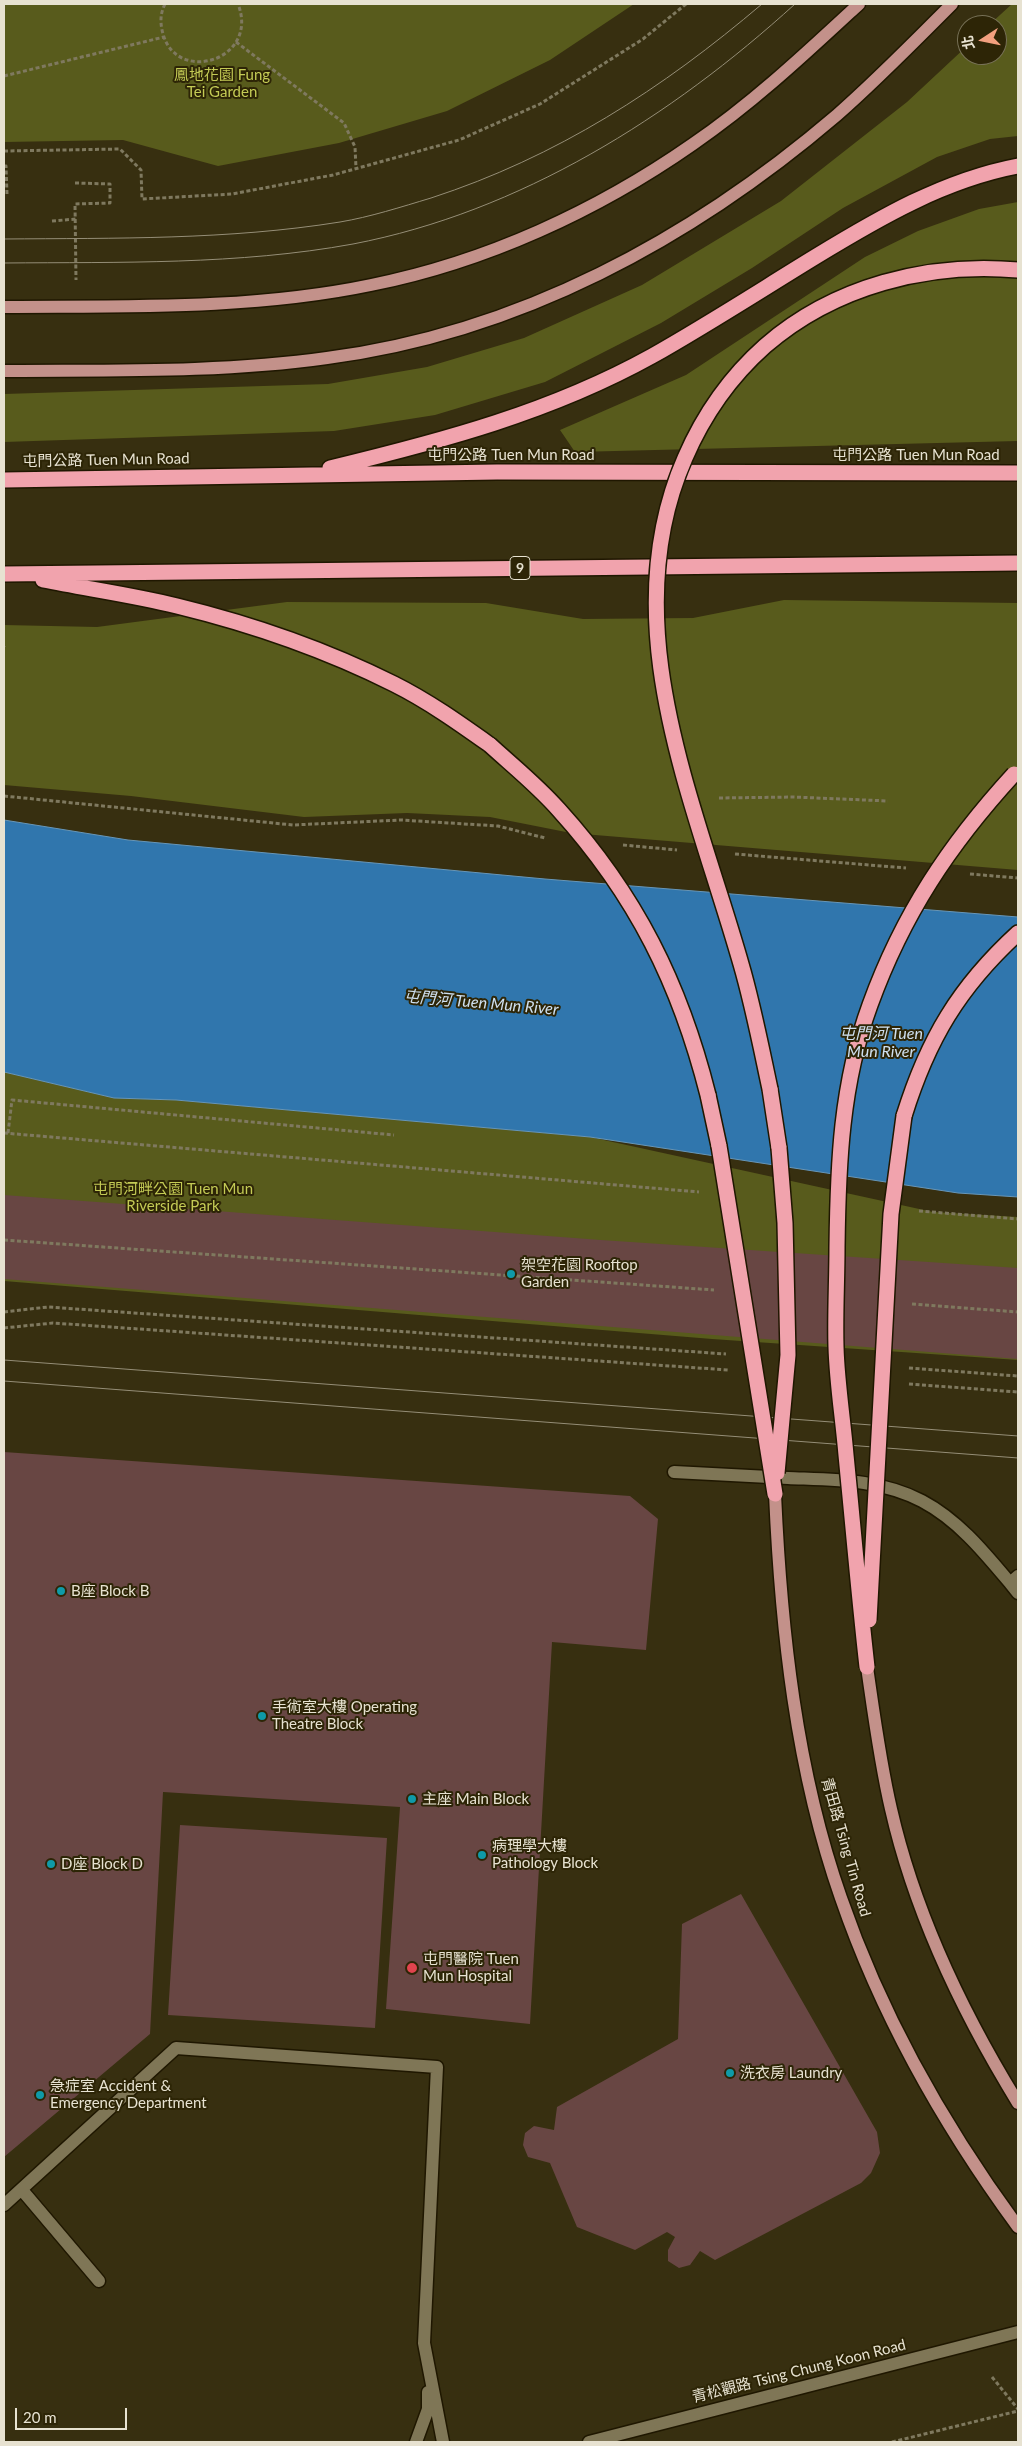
<!DOCTYPE html>
<html>
<head>
<meta charset="utf-8">
<style>
	body { margin:0 }
	#map { position:relative; width:1022px; height:2446px; overflow:hidden; background:#372f10; font-family:Lato,"Noto Sans TC",sans-serif }
	canvas { display:block }
	.frame { position:absolute; inset:0; border:5px solid #e7e2d1; pointer-events:none }
	.north { position:absolute; left:957px; top:15px; width:50px; height:50px; box-sizing:border-box; background:#2d2506; border:1px solid #777157; border-radius:50%; rotate:259deg; font-size:14px; font-weight:700; line-height:20px; text-align:center; color:#e7e2d1 }
	.north::after { content:''; display:block; margin:auto; width:18px; height:22px; background:#f2a07f; clip-path:polygon(50% 0,100% 100%,50% 72%,0 100%) }
	.scale { position:absolute; left:15px; top:2408px; width:112px; height:22px; box-sizing:border-box; border:2px solid #e7e2d1; border-top:0; padding-left:6px; font-size:15px; line-height:18px; white-space:nowrap; color:#e7e2d1; -webkit-text-stroke:4px #2d2506; paint-order:stroke }
</style>
</head>
<body>
<div id="map">
<canvas width="1022" height="2446"></canvas>
<div class="frame"></div>
<div class="north">北</div>
<div class="scale">20 m</div>
</div>
<script>
const ctx = document.querySelector('canvas').getContext('2d');
ctx.lineJoin = 'round';
function fill(path, color) {
  ctx.fillStyle = color;
  ctx.fill(path, 'evenodd');
}
function stroke(path, color, width, dash) {
  ctx.strokeStyle = color;
  ctx.lineWidth = width;
  ctx.lineCap = dash ? 'butt' : 'round';
  ctx.setLineDash(dash || []);
  ctx.stroke(path);
}
function label(font, color, halo, rows, align = 'center') {
  ctx.font = font + ' Lato,"Noto Sans TC",sans-serif';
  ctx.lineWidth = 4;
  ctx.setLineDash([]);
  ctx.textBaseline = 'middle';
  ctx.strokeStyle = halo;
  ctx.fillStyle = color;
  for (const [text, x, y, turn = 0] of rows) {
    ctx.save();
    ctx.translate(x, y);
    ctx.rotate((+turn || 0) * Math.PI / 180);
    ctx.textAlign = isNaN(turn) ? turn : align;
    if (halo) ctx.strokeText(text, 0, 0);
    ctx.fillText(text, 0, 0);
    ctx.restore();
  }
}
fill(new Path2D(`
	M4,4h630l-84,56 -103,51 -108,32 -121,23 -95,-26 -119,2z
	M1012,4h6v132l-28,3 -53,18 -94,51 -91,60 -91,55 -116,59 -110,33 -101,16 -330,11v-48l324,-10 99,-17 97,-29 118,-53 139,-84 126,-99 60,-56v9h30v-30h-8z
	M1018,202v239l-443,11 -15,-22 126,-55 179,-118 53,-26 61,-22z
	M784,600l234,3v267l-447,-37 -81,-16 -83,-4 -103,4 -173,-21 -127,-11v-160l93,2 190,-25 199,1 97,16 110,-1z
	M4,1072l110,26 62,2 414,37 343,75 85,5v143l-306,-21 -708,-58z`), '#585b1c');
const water = new Path2D(`
	M4,820l124,20 417,39 473,38v280l-60,-4 -368,-56 -414,-37 -62,-2 -110,-26z`);
fill(water, '#3076ad');
stroke(water, '#6796b8', 1);
fill(new Path2D(`
	M4,1195l597,45 417,28v91l-1014,-80z
	M4,1452l626,44 28,23 -12,131 -94,-8 -22,382 -144,-15 14,-202 -237,-15 -13,242 -146,123z
	M180,1825l207,13 -12,190 -207,-13z
	M741,1894l136,238 3,21 -9,20 -10,10 -146,77 -15,-9 -10,14 -11,3 -11,-7v-11l7,-13 -8,-5 -32,18 -58,-23 -27,-64 -22,-6 -5,-12 2,-12 9,-7 20,4 3,-23 121,-68 4,-115z`), '#684643');
const minor = new Path2D(`
	M674,1472c38,2 76,4 114,6 46,2 92,1 134,23 36,19 62,51 88,82
	M1018,1576l-8,7 8,10
	M22,2190l77,91
	M4,2205l172,-157 261,19 -13,276 19,99
	M416,2442l12,-33v-17
	M589,2442l429,-110`);
const major = new Path2D(`
	M4,307c121,-1 247,3 367,-22 115,-23 226,-74 322,-141 60,-41 113,-91 166,-140
	M4,371c107,-1 216,2 323,-13 192,-25 365,-119 510,-243 40,-35 77,-73 115,-111
	M775,1494c6,135 21,276 66,404 41,119 103,228 177,329
	M867,1667c7,48 13,95 24,142 24,105 71,203 127,294`);
const highway = new Path2D(`
	M330,468c112,-27 221,-56 322,-112 55,-31 109,-66 163,-99 64,-39 129,-77 203,-91
	M4,480l493,-8 521,1
	M4,574l1014,-11
	M43,580c45,9 90,15 134,26 74,18 149,44 217,78 34,17 65,39 96,61
	M770,1089l9,59
	M708,1095l11,51
	M904,1116c24,-77 55,-129 114,-183`);
stroke(minor, '#1f1700', 15);
stroke(major, '#1f1700', 15);
stroke(highway, '#1f1700', 18);
stroke(new Path2D(`
	M165,4c-5,10 -5,19 -2,30 14,51 97,26 75,-30
	M236,42l108,81 11,24 1,21
	M4,76l160,-39
	M4,151l116,-2 21,21 1,29 90,-5 101,-19 126,-35 81,-36 103,-65 43,-35
	M4,166h2l1,28h-3
	M75,183l35,1v19l-35,1 1,76
	M52,221l24,-2
	M4,646v1
	M4,796l289,29 108,-5 97,6 47,12
	M719,798l75,-1 94,4
	M623,845l54,5
	M735,854l171,14
	M970,874l48,4
	M4,1133l695,59
	M8,1133l4,-33 382,35
	M919,1211l99,8
	M4,1240l710,50
	M912,1304l106,8
	M4,1312l44,-5 678,47
	M4,1328l49,-5 675,47
	M909,1368l109,8
	M909,1384l109,8
	M992,2377l26,32
	M892,2442l126,-31`), '#7f795f', 3, [4, 2.5]);
stroke(minor, '#7f7656', 12);
stroke(major, '#c3918a', 12);
stroke(highway, '#f1a3ad', 15);
stroke(new Path2D(`
	M4,239c112,-1 224,1 336,-17 30,-5 61,-15 91,-24 126,-41 231,-109 331,-194
	M4,263c116,-1 234,2 349,-19 167,-32 318,-127 442,-240
	M4,1360l1014,76
	M4,1381l1014,77`), '#958e77', 1);
const highwayBridge = new Path2D(`
	M490,745c23,21 48,41 69,65 77,85 121,174 149,285
	M770,1089c-9,-42 -17,-84 -29,-125 -46,-162 -129,-340 -56,-506 19,-44 45,-81 80,-112 69,-60 163,-84 253,-76
	M719,1146l56,348
	M777,1473l11,-118 -3,-132 -6,-75
	M869,1620l22,-406 13,-98
	M867,1667c-8,-71 -14,-141 -21,-212 -3,-36 -9,-72 -10,-108 -1,-33 1,-66 1,-100 1,-82 4,-163 33,-242 33,-91 79,-160 144,-231`);
stroke(highwayBridge, '#1f1700', 18, []);
stroke(highwayBridge, '#f1a3ad', 15);
for (const [x, y, r, color] of [
	[511,1274,5,"#0f9aa8"],
	[61,1591,5,"#0f9aa8"],
	[262,1716,5,"#0f9aa8"],
	[412,1799,5,"#0f9aa8"],
	[482,1855,5,"#0f9aa8"],
	[51,1864,5,"#0f9aa8"],
	[412,1968,6,"#e0444e"],
	[730,2073,5,"#0f9aa8"],
	[40,2095,5,"#0f9aa8"]
]) {
  const dot = new Path2D();
  dot.arc(x, y, r, 0, 2 * Math.PI);
  ctx.fillStyle = color;
  ctx.fill(dot);
  stroke(dot, '#2d2506', 2);
}
for (const [x, y, w] of [
	[520,568,20]
]) {
  const box = new Path2D();
  box.roundRect(x - w / 2, y - 11.5, w, 23, 4);
  ctx.fillStyle = '#2d2506';
  ctx.fill(box);
  stroke(box, '#e7e2d1', 1);
}
label('bold 14px', '#e7e2d1', null, [
	["9",520,568]
]);
label('15px', '#c4cb55', '#2d2506', [
	["鳳地花園 Fung",222,75],
	["Tei Garden",222,92],
	["屯門河畔公園 Tuen Mun",173,1189],
	["Riverside Park",173,1206]
]);
label('15px', '#e7e2d1', '#2d2506', [
	["屯門公路 Tuen Mun Road",511,455],
	["屯門公路 Tuen Mun Road",916,455],
	["屯門公路 Tuen Mun Road",106,460,-1],
	["青田路 Tsing Tin Road",846,1847,74],
	["青松觀路 Tsing Chung Koon Road",799,2371,-14]
]);
label('15px', '#e7e2d1', '#2d2506', [
	["架空花園 Rooftop",521,1265],
	["Garden",521,1282],
	["B座 Block B",71,1591],
	["手術室大樓 Operating",272,1707],
	["Theatre Block",272,1724],
	["主座 Main Block",422,1799],
	["病理學大樓",492,1846],
	["Pathology Block",492,1863],
	["D座 Block D",61,1864],
	["屯門醫院 Tuen",423,1959],
	["Mun Hospital",423,1976],
	["洗衣房 Laundry",740,2073],
	["急症室 Accident &",50,2086],
	["Emergency Department",50,2103]
], 'left');
label('italic 16px', '#cfe0f0', '#2d2506', [
	["屯門河 Tuen Mun River",481,1003,5],
	["屯門河 Tuen",881,1034],
	["Mun River",881,1052]
]);
</script>
</body>
</html>
